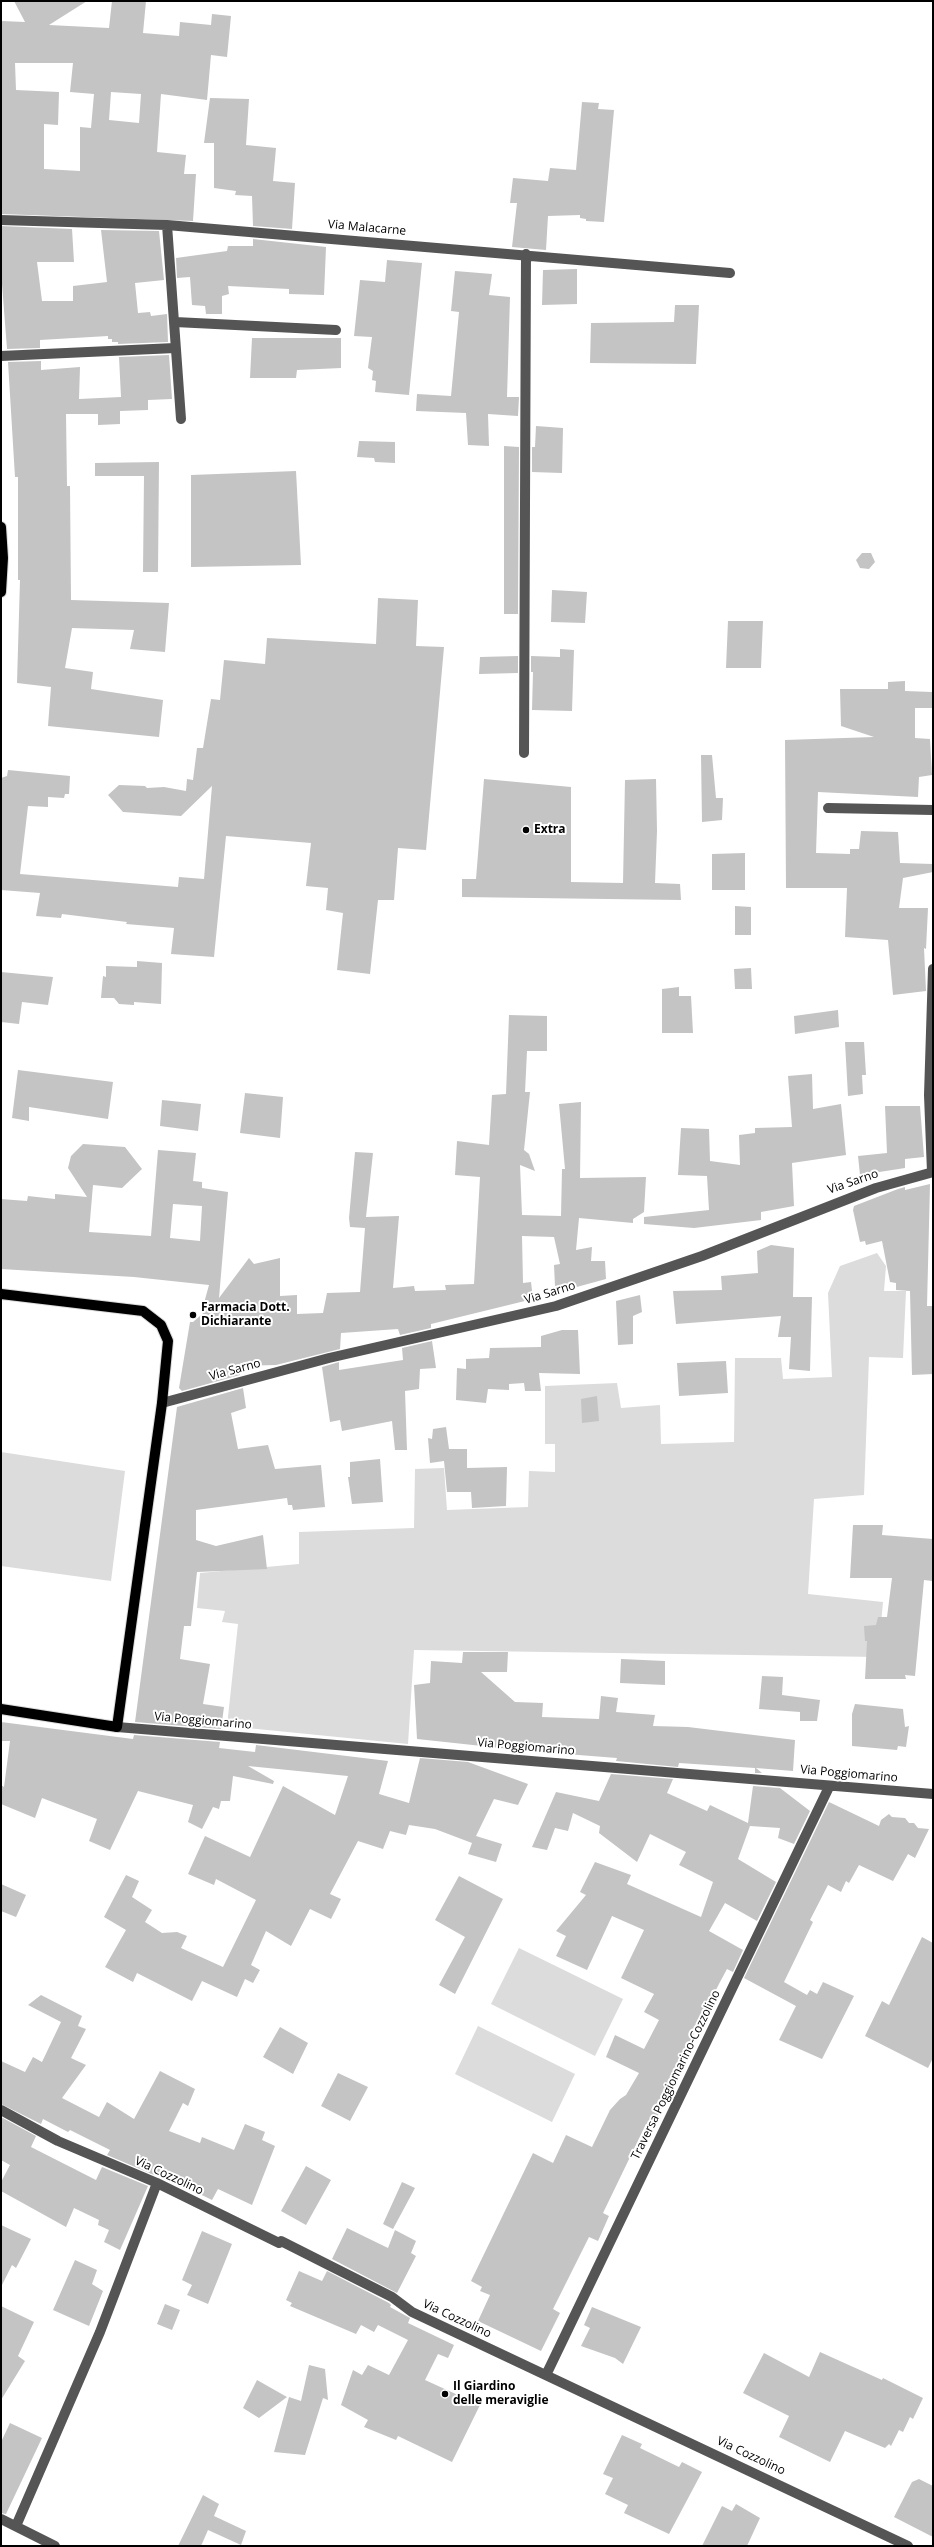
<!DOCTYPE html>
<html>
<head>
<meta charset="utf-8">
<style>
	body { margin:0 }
	#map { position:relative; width:934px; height:2547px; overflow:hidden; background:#fff; font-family:"Open Sans",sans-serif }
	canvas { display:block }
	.frame { position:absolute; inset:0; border:2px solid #000; pointer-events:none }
</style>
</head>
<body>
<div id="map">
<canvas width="934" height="2547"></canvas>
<div class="frame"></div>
</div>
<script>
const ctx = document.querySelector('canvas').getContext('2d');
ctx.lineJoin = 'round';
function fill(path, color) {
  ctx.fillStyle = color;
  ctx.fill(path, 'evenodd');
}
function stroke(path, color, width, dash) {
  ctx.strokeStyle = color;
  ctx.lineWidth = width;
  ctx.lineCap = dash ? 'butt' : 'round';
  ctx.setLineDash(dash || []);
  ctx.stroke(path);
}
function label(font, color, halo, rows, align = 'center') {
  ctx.font = font + ' "Open Sans",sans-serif';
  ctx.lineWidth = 4;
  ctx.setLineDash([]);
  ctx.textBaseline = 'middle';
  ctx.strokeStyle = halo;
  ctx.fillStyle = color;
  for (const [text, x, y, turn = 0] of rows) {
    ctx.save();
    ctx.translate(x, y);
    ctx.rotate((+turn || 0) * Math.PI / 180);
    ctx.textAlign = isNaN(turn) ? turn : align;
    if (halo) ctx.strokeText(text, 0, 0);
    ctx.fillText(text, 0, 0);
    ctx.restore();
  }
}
fill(new Path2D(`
	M877,1253l9,13 -2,25h22l-3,67 -34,-1 -5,138 -50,4 -6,95 75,8 -5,55 -464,-7 -6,94 -181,-18 11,-102 -16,-2 3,-11 -28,-3 3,-35 99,-9v-32l115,-4 1,-59 29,-1 3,42 81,-3 1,-36 26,1v-28h-10v-58l72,-3 4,25 39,-3 1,39 73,-2 1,-84h46l2,21 49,-2 -4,-84 12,-27z
	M1,1452l124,19 -14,110 -110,-15z
	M519,1948l104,51 -28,57 -104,-52z
	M478,2026l97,48 -23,48 -97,-48z`), '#dcdcdc');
fill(new Path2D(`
	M14,1h73l-38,24 60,3 3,-27h34l-3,32 36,3 1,-14 31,3 1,-11 19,2 -4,41 -16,-2 -4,45 -46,-6 -4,58 29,3 -2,19h12l-3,47 -192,-7v-193l24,1zM15,63h58l-3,29 24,2 -3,34 -11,-1v44l-36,-2v-45l14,1 1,-33 -43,-2zM111,92l30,2 -2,29 -30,-3z
	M210,98l39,1 -3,46 30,3 -3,33 22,2 -3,46 -39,-3 -1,-30 -17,-1 1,-4 -22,-3v-45h-10z
	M582,102l17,1 -1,6 16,1 -10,112 -18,-1v-2l-6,-1v-3l-32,1 -2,34 -34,-3 5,-44h-7l3,-25 35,3 2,-13 26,2z
	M1,226l71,3 2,33h-37l5,39h31v-15l34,-4 -6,-52 58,1 5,49 -29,3 3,30 12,-1 1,4 16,-2 1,28 -50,2v-2h-6v-3h-4v-3l-68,4v8l-33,1 -6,-78z
	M253,239l73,8 -2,48 -35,-1v-5l-61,-3 1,8 -7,2v18h-16l-1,-8 -13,-1 -2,-28 -13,1 -1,-20 51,-7 1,-5h25z
	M387,260l35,3 -13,132 -34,-3 1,-11 -4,-1 1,-9 -5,-3 4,-31 -18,-1 6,-56 25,2z
	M577,269v35l-35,1 1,-35z
	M455,271l37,3 -3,21 21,2 -3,100h12l-1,19 -30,-2 1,32 -21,-1 -2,-32 -50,-2 1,-17 34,2 8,-84 -8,-1z
	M675,305h24l-3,59 -106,-1 1,-40 83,-1z
	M252,338h89v30l-44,2 -1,8h-46z
	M169,355l3,44 -24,1v10l-28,1v13l-22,1v-11h-32l1,72h3l1,114 98,3 -4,49 -35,-3 4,-19 -62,-2 -7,40 28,4 -2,17 72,11 -4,37 -111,-11 3,-39 -34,-4 3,-103h-2v-103h-3l-7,-115 33,-1v9l39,-3 -1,32 42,-2 -2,-40z
	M536,426l27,2 -1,45 -30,-1v-25h3z
	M359,441l36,1v21l-20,-1 -1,-4 -17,-1z
	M504,446l15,1 -1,167h-14z
	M159,462l-1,110h-15l1,-96h-49v-13z
	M296,471l5,94 -110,2v-92z
	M862,553h9l4,9 -6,7 -9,-1 -4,-8z
	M552,590l35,2 -2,31 -34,-1z
	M378,598l40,2 -2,46 28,1 -18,203 -28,-2 -4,52h-16l-8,74 -33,-4 6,-57 -17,-3 2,-22 -22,-2 5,-43 -85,-7 -12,121 -43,-3 3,-26 -48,-4 1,-2 -65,-8 -1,4 -25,-2 4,-23 -39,-3v-112l6,-2 1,-6 62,6 -1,18h-4l-1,4 -16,-1v10l-20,-1 -8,68 158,13 1,-10 25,2 8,-93 -31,30 -58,-4 -15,-17 11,-10 26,1 2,2 17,-1 22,4 1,-12 6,1 4,-32h6l8,-49 9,1 4,-40 41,4 2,-26 109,6z
	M728,621h35l-2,47h-35z
	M560,649l14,1 -2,61 -40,-1 1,-38h-2v-16l29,1z
	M518,656v17l-39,1 1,-17z
	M905,681v10l27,1v16h-17v30l15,1 2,36 -13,2 -1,20 -100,-5 -2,61 34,1v-5h9l2,-18 37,1 2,31 33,1v8l-30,6 -4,30h29l-2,41 -2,-1 2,43 -33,4 -5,-55 -43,-3 2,-49h-61l-1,-148 89,-3 -33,-11 -1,-37h48v-7z
	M701,755h11l4,43h7l-1,22 -20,2z
	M484,779l87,8v95l52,1 2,-103 31,-1 1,52 -2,52 25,1 1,16 -219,-3v-18h14z
	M745,853v37h-33v-36z
	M735,906l16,1v28h-16z
	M137,961l25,2 -1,41 -27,-2v3l-15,-1 -5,-6h-13l2,-22 3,1v-11l31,1z
	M751,968l1,21h-17l-1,-20z
	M1,972l52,5 -5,28 -26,-3 -3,22 -18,-2z
	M679,987v9h12l2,37h-31v-44z
	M838,1010l1,17 -44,7 -1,-18z
	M509,1015l38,1v35h-20l-2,41h5l-6,58 5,4 6,17 -15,-6 2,50 39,1 1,-47h3l-6,-65 22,-2 -1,76 66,-1 -2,35 -11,7v4l-54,-5 -3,32 16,-3 -1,14h14l1,18 -44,12v-6l-7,1 -1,-21 6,-1 -6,-27 -32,-1 1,47 8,-1 2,17 -102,25v4l-31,7 -2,-6 -57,4 -1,16 -64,16 -38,1 2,9 -58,16 -3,-3 11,-66h3l15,-13 -4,-6 5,-18 -75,-8 -133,-8v-70l26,2 1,-5 27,3v-5l32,3 -19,-29 3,-12 12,-12 42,3 17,22 -20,19 -29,-3 -4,47 62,4 7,-86 38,3 -3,28 9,1v6l26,4 -9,106 30,-40 5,6 26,-6v38l17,-1v19l26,-1 4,-20 33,-1 5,-64 -15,-1 -1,-9 6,-66 18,1 -7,64 33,-1 -6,72 21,-2 1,5 31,-1 -1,-5 29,-1 6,-107 -25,-2 2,-34 32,4 3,-50 14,-1zM173,1204l29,2 -2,35 -30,-3z
	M845,1042h19l2,33h-4l1,19 -15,2z
	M18,1070l95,12 -5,37 -79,-12v14l-17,-3z
	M812,1074l1,35 28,-5 5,51 -54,8 2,43 -33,6v8l-67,8 -50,-4v-7l65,-7 -2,-34 -29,-1 3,-47 28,1 1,32 30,4 -1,-30 16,-2v-5l37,-1 -4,-51z
	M245,1093l38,4 -3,41 -40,-5z
	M162,1100l39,4 -3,27 -38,-5z
	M885,1106h35l4,51 -19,2v9l-45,7 -2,-19 29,-3z
	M930,1184l-3,122h6v68l-21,1 -2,-84 -14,-1v-7l-6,-1 -8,-41 -16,4 -1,-4 -5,1 -7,-32 1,-4 44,-17 7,-2v3z
	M771,1245l23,3 -1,49h19l-2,74 -21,-2 2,-32h-13l3,-21 -105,8 -3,-33 49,-1 -1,-14 37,-3 -1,-22z
	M640,1295l2,17 -9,4v28l-15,1 -2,-44z
	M562,1330h16l2,44 -41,-1 2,18h-16l-1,-8 -15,1v6l-21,-1 -2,14 -30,-3 1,-32 9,1v-10l23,-1 1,-10 51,-1v-11z
	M432,1341l4,27 -16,1 -1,20 -14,2 2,59h-12l-3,-29 -50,10 -2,-11 -10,2 -8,-55 17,-5v8l64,-10 -1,-12z
	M726,1361l2,32 -49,3 -2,-33z
	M243,1388l3,20 -15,5 7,36 30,-4 7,24 46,-4 4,42 -32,3 -1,-5h-4l-1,-7 -91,12v30l20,6 47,-11 4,34 -70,3 -6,54h-7l-4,33 30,5 -7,40 21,3 -3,22 -86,-7 42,-315z
	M597,1396l2,25 -17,2 -1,-24z
	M446,1427l3,22h18v19l40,-1 -1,39 -34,2 -1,-16h-24l-3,-31 -14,2 -2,-25 4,1 1,-10z
	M380,1459l3,43 -31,2 -4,-27h2v-15z
	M853,1525h30l-1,10 51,4v34l-1,8 -8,-1 -9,96 -10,-1 1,4h-41l2,-38h-2l-1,-15 12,-1 2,-8h9l5,-39h-42z
	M463,1652h45l-1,20h-26l34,30 28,1 -1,14 57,2 2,-23 17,2 -2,14 39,3 -2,11 35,1 107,13 -2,31 -37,-3 6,5h-7v-5l-76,-5 -1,4 -62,-6 1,-3 -77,-6 -1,-4 -28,-3 -1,4 -93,-10 -3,-54 16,-2 1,-22 31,2z
	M621,1659l44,2v24l-45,-2z
	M762,1676l21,1 -1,18 38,5 -3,21h-17v-9l-41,-3z
	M855,1704l48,5 2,18 4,-1 -3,21 -8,-1 -1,4 -45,-4v-32z
	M1,1722l132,17 1,-4 86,7 -1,6 36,4 1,-7 132,16 -9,33 30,9 11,-45 48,4 60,22 -10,21 -24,-6 -18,37 26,8 -6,18 -28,-8 4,-11 -37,-14 -26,-4 -3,10 -16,-4 -7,18 -25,-8 -28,53 11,5 -10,20 -21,-10 -19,37 -25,-15 -15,34 9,5 -7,13 -8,-4 -8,18 -35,-16 -10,20 -55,-28 -4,9 -28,-15 21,-37 -22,-13 22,-42 13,6 -7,16 20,13 -7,12 17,11 15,-1 10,4 -6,12 42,19 33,-67 -40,-21 -2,6 -26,-11 17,-38 45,21 33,-71 52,29 13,-39 -100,-10 26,15 -1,3 -40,-8 -3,25h-9l-2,8 -6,-2 -11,22 -14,-7 5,-17 -55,-14 -28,59 -21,-9 8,-22 -55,-21 -7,20 -34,-14v-19l3,2 6,-46h-9z
	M611,1774l62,5 -6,14 40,18 3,-6 38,18 5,-37 27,2 30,23 -16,33 -16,-6 2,-10 -30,-2 -12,33 38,23 -19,39 -32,-18 -16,28 34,19 -10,22 -6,-3 -7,13 -55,109 5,1 -18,35 -6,-3 -43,89 6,3 -11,25 -9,-4 -36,72 7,4 -19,38 -63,-30 12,-26 -10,-4 2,-4 -11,-6 62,-128 20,10 13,-28 26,12 18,-37 10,-11 6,-4 13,-22 -33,-16 9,-22 29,14 15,-29 -15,-8 10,-18 -33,-16 23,-48 -32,-14 -25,54 -31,-14 10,-20 -10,-5 30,-36 -6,-3 15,-30 36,13 -4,9 74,33 12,-35 -34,-17 7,-13 -36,-18 -13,28 -38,-29 1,-7 -27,-13 -5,18 -13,-3 -8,22 -15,-3 24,-55 43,9z
	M829,1802l50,24 2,-6 8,-6 3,3 13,1 4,5h5l4,5 11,1 -14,29 -7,-4 -15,27 -34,-16 -10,18 -3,-2 -5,11 -13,-7 -18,35 3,2 -29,60 23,13 3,-5 7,4 6,-12 31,14 -32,63 -43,-19 17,-34 -52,-28z
	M459,1876l44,23 -48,95 -16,-9 26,-48 -30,-17z
	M1,1884l25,11 -10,22 -15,-6z
	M922,1937l11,6v115l-5,10 -63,-32 17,-35 7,4z
	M41,1995l41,21 -4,10 8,3 -15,29 15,7 -24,33 37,19 8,-15 27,17 26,-48 35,18 -7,17 -5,-3 -14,28 31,12 2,-6 32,13 11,-26 20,8 -3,8 13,6 -23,59 -34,-16 -6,11 -57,-28 -1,3 -47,-20 3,-5 -40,-20 -2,2 -25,-13 -2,5 -40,-20v-43l24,11 8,-15 9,5 19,-40 -33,-17z
	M280,2027l28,16 -15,31 -30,-17z
	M338,2073l30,14 -18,34 -29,-15z
	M1,2117l35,19 -5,11 65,33 6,-13 46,19 -28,64 -16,-8 5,-12 -11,-5 1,-5 -25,-12 -8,19 -65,-36v-9l9,-17 -9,-5z
	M306,2166l25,14 -25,45 -25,-14z
	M402,2182l13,6 -22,41 -10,-5z
	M1,2225l30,14 -15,29 -4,-3 -11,22z
	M347,2228l41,20 7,-18 21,11 -5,12 5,3 -19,37 -65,-34z
	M202,2231l30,13 -24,60 -21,-9 5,-10 -10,-5z
	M75,2260l22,10 -5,14 11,7 -14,35 -36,-16z
	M299,2271l23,10 5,-10 62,32 2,2 -1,2 20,11 -2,5 46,22 -6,13 -10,-4 -13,26 55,25 -28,57 -54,-26 -2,4 -32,-13 4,-7 -27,-15 12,-35 9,5 6,-10 21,10 19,-35 -30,-15 -4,7 -13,-7 -5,9 -66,-28 2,-3 -6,-3z
	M165,2304l15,6 -8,20 -15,-6z
	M1,2306l33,16 -16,34 7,5 -24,39z
	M592,2307l49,20 -18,37 -8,-6 -34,-12 9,-18 -6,-3z
	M820,2352l62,28 1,-2 40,20 -10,21 -3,-2 -7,15 -4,-2 -8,16 -2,-2 -4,4 -40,-17 -15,31 -51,-25 10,-21 -46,-23 21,-40 45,24z
	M309,2365l16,4 3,31 -5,-2 -18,57 -31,-3 15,-55 12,4z
	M257,2380l30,17 -28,21 -16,-10z
	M10,2423l32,15 -36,76 -5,-1v-71z
	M622,2435l20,9 -2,4 39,19 3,-5 20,10 -33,62 -45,-21 4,-8 -23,-11 8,-16 -10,-4z
	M919,2479l14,7v51l-39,-20 18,-35z
	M203,2495l16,9 -5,12 32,15 -5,14 -33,-15 -7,16h-23z
	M736,2504l24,14 -13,28h-45l20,-40 10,5z`), '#c4c4c4');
const major = new Path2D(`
	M1,527l2,31 -2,34
	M1,1294l142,17 18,14 7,16 -6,62 -45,324 -116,-18`);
stroke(major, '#dbdbdb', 12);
stroke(new Path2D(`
	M1,220l166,5 563,48
	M167,225l14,194
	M175,322l161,8
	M1,356l174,-8
	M524,753l2,-499
	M828,808l105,2
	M932,1172l-3,-77 4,-126
	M162,1403l167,-45 227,-52 146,-50 174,-68 57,-16
	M117,1727l816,67
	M1,2110l57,31 99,42 122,60 2,-2 111,56 20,15 496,234
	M546,2375l283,-588
	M1,2519l54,27
	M16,2526l84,-194 57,-149`), '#555', 10);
stroke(major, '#000', 10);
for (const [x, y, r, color] of [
	[526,830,4,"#000"],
	[193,1315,4,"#000"],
	[445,2394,4,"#000"]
]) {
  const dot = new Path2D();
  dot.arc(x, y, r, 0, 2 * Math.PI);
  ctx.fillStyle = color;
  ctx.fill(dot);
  stroke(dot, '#fff', 1.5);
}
label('12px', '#000', '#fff', [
	["Via Malacarne",367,228,5],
	["Via Sarno",853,1182,-19],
	["Via Sarno",550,1293,-17],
	["Via Sarno",235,1370,-15],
	["Via Poggiomarino",203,1721,5],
	["Via Poggiomarino",526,1747,5],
	["Via Poggiomarino",849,1774,5],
	["Traversa Poggiomarino-Cozzolino",676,2075,-64],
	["Via Cozzolino",169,2176,25],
	["Via Cozzolino",457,2319,25],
	["Via Cozzolino",751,2456,25]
]);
label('bold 12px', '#000', '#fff', [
	["Extra",534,830],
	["Farmacia Dott.",201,1308],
	["Dichiarante",201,1322],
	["Il Giardino",453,2387],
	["delle meraviglie",453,2401]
], 'left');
</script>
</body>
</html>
